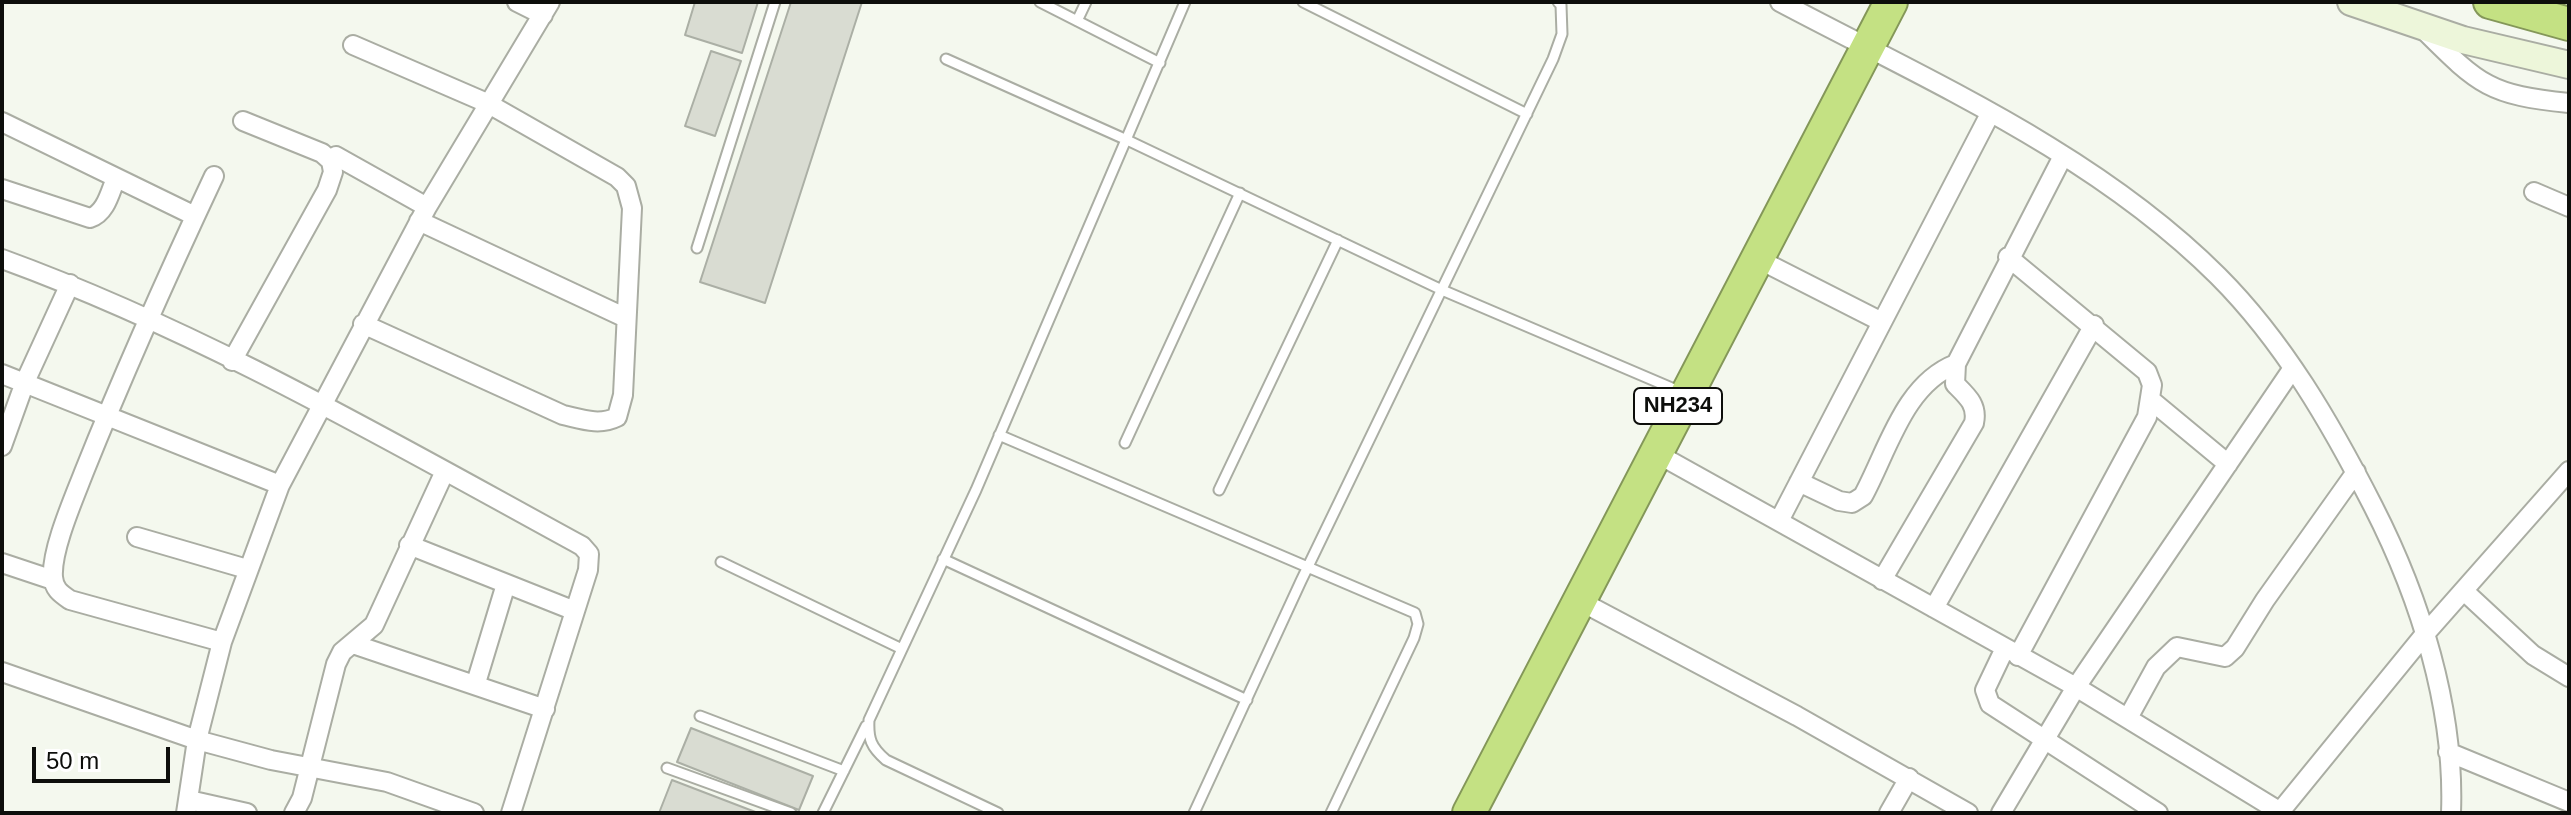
<!DOCTYPE html>
<html>
<head>
<meta charset="utf-8">
<style>
	body { margin:0 }
	#map { position:relative; width:2571px; height:815px; overflow:hidden; background:#f4f8ee; font-family:Arial,sans-serif }
	canvas { display:block }
	.frame { position:absolute; inset:0; border:4px solid #0d0e0b; pointer-events:none }
	.scale { position:absolute; left:32px; top:747px; width:138px; height:36px; box-sizing:border-box; border:4px solid #0d0e0b; border-top:0; padding-left:10px; font-size:24px; line-height:28px; white-space:nowrap; color:#0d0e0b; -webkit-text-stroke:6px #fff; paint-order:stroke }
</style>
</head>
<body>
<div id="map">
<canvas width="2571" height="815"></canvas>
<div class="frame"></div>
<div class="scale">50 m</div>
</div>
<script>
const ctx = document.querySelector('canvas').getContext('2d');
ctx.lineJoin = 'round';
function fill(path, color) {
  ctx.fillStyle = color;
  ctx.fill(path, 'evenodd');
}
function stroke(path, color, width, dash) {
  ctx.strokeStyle = color;
  ctx.lineWidth = width;
  ctx.lineCap = dash ? 'butt' : 'round';
  ctx.setLineDash(dash || []);
  ctx.stroke(path);
}
function label(font, color, halo, rows, align = 'center') {
  ctx.font = font + ' Arial,sans-serif';
  ctx.lineWidth = 6;
  ctx.setLineDash([]);
  ctx.textBaseline = 'middle';
  ctx.strokeStyle = halo;
  ctx.fillStyle = color;
  for (const [text, x, y, turn = 0] of rows) {
    ctx.save();
    ctx.translate(x, y);
    ctx.rotate((+turn || 0) * Math.PI / 180);
    ctx.textAlign = isNaN(turn) ? turn : align;
    if (halo) ctx.strokeText(text, 0, 0);
    ctx.fillText(text, 0, 0);
    ctx.restore();
  }
}
const building = new Path2D(`
	M695,2h63l-16,51 -57,-18z
	M791,2h71l-97,301 -65,-21z
	M711,51l30,10 -26,75 -30,-10z
	M691,728l122,48 -14,34 -122,-48z
	M672,780l86,33h-99z`);
fill(building, '#d9dcd2');
stroke(building, '#abafa5', 2);
const lane = new Path2D(`
	M1040,2l120,61
	M1303,2l224,112
	M1077,21l9,-19
	M946,59l181,81 315,150 239,102
	M697,248l78,-246
	M999,435l416,178 3,11 -4,14 -83,175
	M1125,443l115,-250
	M1219,490l119,-250
	M943,559l304,141
	M721,562l181,87
	M700,716l144,55
	M667,768l124,45
	M823,813l43,-87
	M998,813l-112,-53c-15,-13 -18,-21 -17,-40l107,-230 209,-488
	M1194,813l107,-232 252,-522 9,-25 -1,-29 -3,-3`);
const street = new Path2D(`
	M517,2l26,13
	M1780,2c151,80 316,152 438,274 66,66 113,148 155,230 47,92 82,202 78,307
	M2424,30c56,56 66,65 145,73
	M353,45l134,58 130,74 9,9 6,22 -9,187 -6,22c-18,9 -36,2 -54,-2l-200,-91
	M2,122l193,94
	M336,156l91,51
	M214,176c-46,98 -90,196 -130,296 -10,26 -33,78 -31,105 1,12 7,16 17,23l152,42
	M2,189l88,29c16,-5 20,-26 26,-40
	M2534,192l35,15
	M419,221l207,97
	M2008,257l139,115 5,13 -5,32 -129,239
	M1756,258l124,63
	M2,259c203,74 391,184 580,287l7,8 -1,16 -77,243
	M232,361l95,-171 6,-18 -2,-11 -9,-8 -79,-32
	M2,374l278,111
	M2152,401l76,63
	M2,446l23,-64 45,-98
	M1654,452l422,235 206,126
	M1799,482l40,19 13,2 11,-7c25,-46 41,-112 93,-132
	M1780,519l210,-405
	M137,537l110,32
	M409,545l166,66
	M2,563l51,17
	M1882,580l92,-157c4,-18 -7,-27 -19,-39l1,-20 107,-208
	M2464,591l69,64 36,22
	M1578,600l219,116 171,97
	M1934,608l160,-283
	M353,644l192,65
	M2005,648l-20,42 5,14 168,109
	M2,672l195,68 74,20 116,22 87,31
	M476,683l30,-99
	M2128,718l28,-51 21,-20 48,10 10,-9 30,-48 91,-128
	M2448,752l121,50
	M189,800l58,13
	M186,813l11,-73 25,-98 58,-157 147,-278 123,-205
	M294,813l8,-15 34,-134 6,-12 32,-27 71,-154
	M1889,813l20,-35
	M2001,813l75,-126 217,-319
	M2279,813l146,-179 144,-163`);
const secondary = new Path2D(`
	M2351,2l112,38 106,25`);
const highway = new Path2D(`
	M2490,2l79,22
	M1469,813l422,-811`);
stroke(lane, '#aaada3', 13);
stroke(street, '#aaada3', 22);
stroke(secondary, '#aaada3', 30);
stroke(highway, '#849759', 36);
stroke(lane, '#fff', 9);
stroke(street, '#fff', 18);
stroke(secondary, '#edf6da', 26);
stroke(highway, '#c4e183', 32);
for (const [x, y, w] of [
	[1678,406,88]
]) {
  const box = new Path2D();
  box.roundRect(x - w / 2, y - 18, w, 36, 6);
  ctx.fillStyle = '#fff';
  ctx.fill(box);
  stroke(box, '#0d0e0b', 2);
}
label('bold 22px', '#0d0e0b', null, [
	["NH234",1678,406]
]);
</script>
</body>
</html>
